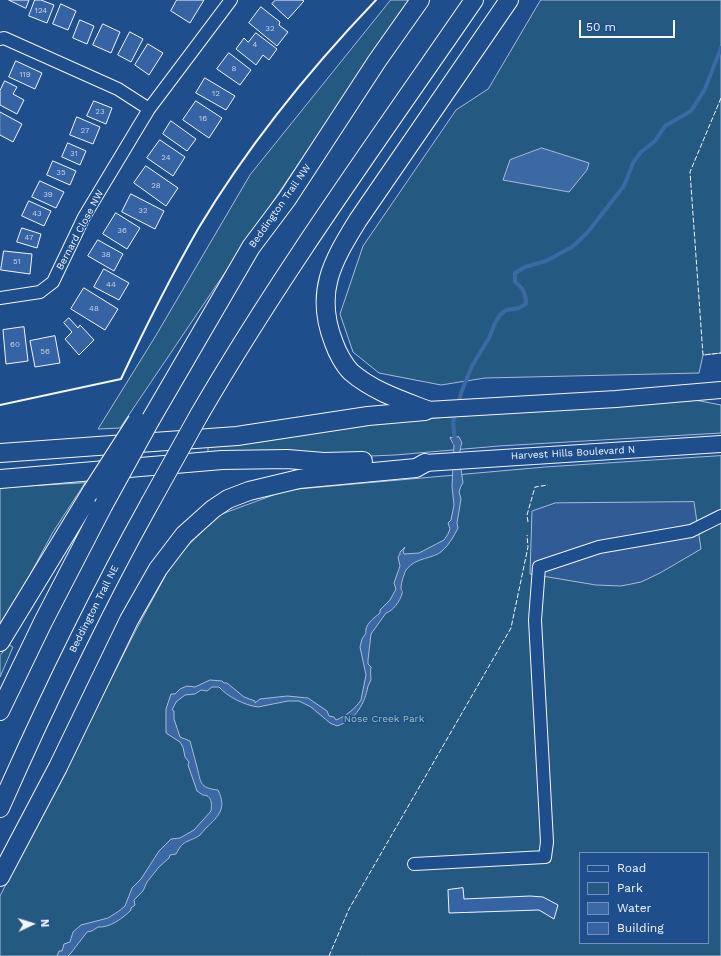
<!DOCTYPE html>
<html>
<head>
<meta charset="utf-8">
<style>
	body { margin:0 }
	#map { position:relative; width:721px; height:956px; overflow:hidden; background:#1f4e8c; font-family:"Work Sans",sans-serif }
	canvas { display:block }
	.legend { position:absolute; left:579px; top:852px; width:130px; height:92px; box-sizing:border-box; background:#1f4e8c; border:1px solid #7391ba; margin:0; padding:5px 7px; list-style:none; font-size:12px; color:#f2f6ff }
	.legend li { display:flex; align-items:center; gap:8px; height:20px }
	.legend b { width:20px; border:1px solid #7391ba }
	.north { position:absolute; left:12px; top:904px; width:40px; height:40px; -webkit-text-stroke:3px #1f4e8c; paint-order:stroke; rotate:86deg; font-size:11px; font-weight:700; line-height:16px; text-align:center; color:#f2f6ff }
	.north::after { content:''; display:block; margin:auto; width:14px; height:18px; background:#f2f6ff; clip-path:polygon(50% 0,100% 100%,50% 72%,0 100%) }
	.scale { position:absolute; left:579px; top:20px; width:96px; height:18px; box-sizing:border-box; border:2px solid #f2f6ff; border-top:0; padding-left:5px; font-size:12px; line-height:14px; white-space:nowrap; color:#f2f6ff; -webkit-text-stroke:3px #1f4e8c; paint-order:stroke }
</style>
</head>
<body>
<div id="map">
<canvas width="721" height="956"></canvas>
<ul class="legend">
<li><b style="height:5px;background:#1f4e8c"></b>Road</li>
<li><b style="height:11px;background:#245a82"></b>Park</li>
<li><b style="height:11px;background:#3b69a3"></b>Water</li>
<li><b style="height:11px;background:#3563a3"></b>Building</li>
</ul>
<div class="north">N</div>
<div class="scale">50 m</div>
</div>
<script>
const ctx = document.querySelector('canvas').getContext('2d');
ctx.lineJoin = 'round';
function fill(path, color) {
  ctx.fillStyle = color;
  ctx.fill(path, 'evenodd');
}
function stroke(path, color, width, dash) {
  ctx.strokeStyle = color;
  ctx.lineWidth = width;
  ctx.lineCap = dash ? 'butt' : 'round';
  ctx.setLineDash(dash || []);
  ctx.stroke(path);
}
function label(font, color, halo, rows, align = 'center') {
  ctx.font = font + ' "Work Sans",sans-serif';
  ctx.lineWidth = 3;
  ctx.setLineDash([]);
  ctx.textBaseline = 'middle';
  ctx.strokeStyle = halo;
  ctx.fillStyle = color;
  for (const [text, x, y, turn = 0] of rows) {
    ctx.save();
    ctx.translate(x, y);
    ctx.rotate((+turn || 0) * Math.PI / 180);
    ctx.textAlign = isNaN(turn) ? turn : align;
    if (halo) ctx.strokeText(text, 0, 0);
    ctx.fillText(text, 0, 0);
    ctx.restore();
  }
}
const green = new Path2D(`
	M391,0h18l-289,428 -22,1 57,-92 95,-162z
	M541,0h180v353l-18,2 -4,18 -214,5 -44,7 -62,-12 -26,-21 -13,-38 23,-68 93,-136 32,-21z
	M695,400l26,5v28l-222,13 -104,9 -72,3 -115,-3v-9l85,-13 128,-14z
	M721,456v500h-721v-60l137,-268 38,-70 44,-43 68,-25 258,-23zM580,853h128v90h-128z
	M85,483l-32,49 -50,93 -3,3v-140z
	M9,645l4,2 -13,30v-21z`);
fill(green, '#245a82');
stroke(green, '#a8bbd7', 1);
const parking = new Path2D(`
	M694,502l7,47 -41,24 -19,9 -20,4 -25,-1 -66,-11 2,-63 23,-8z`);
fill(parking, '#305b95');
stroke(parking, '#a8bbd7', 1);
const water = new Path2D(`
	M542,148l47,15 -2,7 -18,22 -66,-12 7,-20z
	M459,437l3,6c-5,10 0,30 1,40l-2,3 -2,6 2,7 -4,24 1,5c-4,8 -9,17 -16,23 -8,8 -27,6 -36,19 -2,4 -5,13 -5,18 1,5 2,1 1,6 -2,7 -9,17 -16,19l-15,21 -3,26v4l3,3c-1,5 0,9 0,13 -1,2 -2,4 -3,6 -3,17 -12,34 -31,40l-7,-3 -19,-16 -12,-6h-11l-30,6c-14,-2 -30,-10 -39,-20h-7l-5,4 -6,-1 -6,4 -10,1 -9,7 -4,8 2,1v8l6,18 10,4c2,9 5,17 7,26 4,15 2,21 21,23 9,18 1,26 -12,38 -2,2 -4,5 -6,7 -11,8 -16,3 -24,19l-6,1 -1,3 -10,9 -12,15 -4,9 -9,9 1,5 -4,3v2c-8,8 -21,18 -33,17l-6,4 -5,1 -16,21 -3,3h-11l2,-5h3l2,-7 6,-2 3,-10 8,-7 27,-7 11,-7 6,-5 7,-18 9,-9 18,-28 12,-12 9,-1 14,-8 17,-19c1,-7 1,-16 -8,-16l-6,-4 -9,-26 1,-3 -4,-5 -2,-10 -3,-5 -14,-9v-24l5,-15h4l5,-5 7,-3 8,1 15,-7 12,1 2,2h3l17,14 11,4v2l5,-4 27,-3 21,2 19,13 2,5 5,1 2,3c10,-4 19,-11 25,-20l5,-25 -6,-28 2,-8 4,-6c-2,-8 8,-15 14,-20v-3l10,-10 6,-11 -2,-6 6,-17 -2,-9 2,-3v-2l5,-5 -2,4 1,3 15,-1 25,-13 4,-6 2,-5 -2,-6 3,-3 3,-15 -2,-19 2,-41 -4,-7z`);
fill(water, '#3b69a3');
stroke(water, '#a8bbd7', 1);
stroke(new Path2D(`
	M458,405l3,-12 11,-27 17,-28 6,-15 5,-8 6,-5 13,-2 7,-4c0,-10 -3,-16 -11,-22v-9l10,-6 21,-6 26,-14 15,-14 37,-47 9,-23 8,-11 14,-11 10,-15 26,-15 14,-22 16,-41
	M455,443l-2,-21 3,-10`), '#3b69a3', 4);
const building = new Path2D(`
	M9,0h20l-3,8z
	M35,0h6l13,5 -7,18 -18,-7z
	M177,0h27l-14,23 -19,-12z
	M276,0h26l2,1 -16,18 -16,-15z
	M61,4l15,7 -8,19 -15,-6z
	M261,7l19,15 -1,3 9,7 -11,14 -28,-23z
	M80,20l14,6 -7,18 -14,-6z
	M103,24l17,8 -9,21 -18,-8z
	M130,32l13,7 -12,23 -13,-7z
	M256,33l21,16 -8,11 -6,-5 -7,10 -20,-16 8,-11 4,4z
	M148,44l15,9 -14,22 -14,-10z
	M229,53l22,17 -11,15 -23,-16z
	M16,61l26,12 -7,16 -26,-12z
	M205,78l30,18 -9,14 -30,-17z
	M5,81l12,6 -4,7 11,6 -7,14 -17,-9v-14z
	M94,101l18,7 -6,16 -19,-8z
	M196,101l26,17 -13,20 -26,-18z
	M0,112l22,12 -9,18 -13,-7z
	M77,117l23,10 -7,17 -23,-9z
	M171,121l25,18 -9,12 -24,-17z
	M160,140l25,17 -12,19 -26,-18z
	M68,143l18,8 -6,14 -18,-8z
	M53,161l23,10 -6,14 -23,-10z
	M146,166l32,22 -12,18 -32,-23z
	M40,181l24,11 -8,16 -24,-11z
	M131,194l33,17 -9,18 -33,-17z
	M29,201l22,10 -7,15 -22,-10z
	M116,213l24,15 -13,21 -24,-15z
	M22,228l19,6 -4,14 -20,-6z
	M98,240l25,14 -9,17 -26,-15z
	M4,251l28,3 -2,20 -29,-4z
	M104,269l25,14 -10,17 -25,-13z
	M84,288l34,21 -13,21 -34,-21z
	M69,318l9,10 2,-3 14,15 -15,15 -14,-16 7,-7 -8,-9z
	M24,327l4,34 -22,3 -3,-34z
	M55,336l5,27 -25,4 -5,-26z
	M463,888l1,11 66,-3 13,1 15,8 -4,14 -15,-9 -90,3 -1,-23z`);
fill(building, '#3563a3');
stroke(building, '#f2f6ff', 1);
const street = new Path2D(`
	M0,39l4,-1 114,51 31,20 -65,108 -31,65 -13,10 -40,6
	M149,109l82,-109
	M414,864l131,-7 2,-15 -12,-222 4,-53 60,-20 92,-16 30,-15`);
const secondary = new Path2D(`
	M427,410l189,-11 105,-9
	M425,463l296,-19`);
const primary = new Path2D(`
	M427,410c-26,-10 -54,-19 -76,-38 -7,-7 -14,-20 -17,-29 -20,-50 -2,-81 24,-123l151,-220
	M199,415c83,-143 181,-278 275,-415
	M151,419l100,-172 36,-48 90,-138 43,-61
	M0,453l237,-17 131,-20 57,-5
	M0,479l222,-19 65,-1 37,3 39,-1
	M0,642l92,-151
	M0,711l43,-89 60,-116
	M0,808c46,-104 95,-206 150,-305
	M0,877l58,-110 71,-147 29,-51 26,-34 29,-26 15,-10 21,-8 50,-12 117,-11 9,-5`);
stroke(street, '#f2f6ff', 14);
stroke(secondary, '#f2f6ff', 18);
stroke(primary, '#f2f6ff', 20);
stroke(street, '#1f4e8c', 12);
stroke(secondary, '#1f4e8c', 16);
stroke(primary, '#1f4e8c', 18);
const primaryBridge = new Path2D(`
	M92,491l45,-70
	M150,503l49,-88
	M103,506l48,-87`);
stroke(primaryBridge, '#f2f6ff', 20, []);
stroke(primaryBridge, '#1f4e8c', 18);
stroke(new Path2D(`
	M721,98l-31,74 13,183 18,-2
	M528,522l-1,-7 8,-28 13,-2
	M329,956l20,-47 162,-281 17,-81 -1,-12`), '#f2f6ff', 1, [5, 2]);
stroke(new Path2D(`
	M0,405l121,-26c24,-51 49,-101 77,-150 49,-82 112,-160 178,-229`), '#f2f6ff', 2);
label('8px', '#c3d1e8', null, [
	["124",41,11],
	["32",270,29],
	["4",255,45],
	["8",234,69],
	["119",25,75],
	["12",216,94],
	["23",100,112],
	["16",203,119],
	["27",85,131],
	["31",74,154],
	["24",166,158],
	["35",61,173],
	["28",156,186],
	["39",48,195],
	["32",143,211],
	["43",37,214],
	["36",122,231],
	["47",29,238],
	["38",106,255],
	["51",17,262],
	["44",111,285],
	["48",94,309],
	["60",15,345],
	["56",45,352]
]);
label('10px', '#f2f6ff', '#1f4e8c', [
	["Beddington Trail NW",280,206,-55],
	["Bernard Close NW",80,230,-62],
	["Harvest Hills Boulevard N",573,453,-3],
	["Beddington Trail NE",94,609,-63]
]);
label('10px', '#97c8a6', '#1f4e8c', [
	["Nose Creek Park",384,719]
]);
</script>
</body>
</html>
